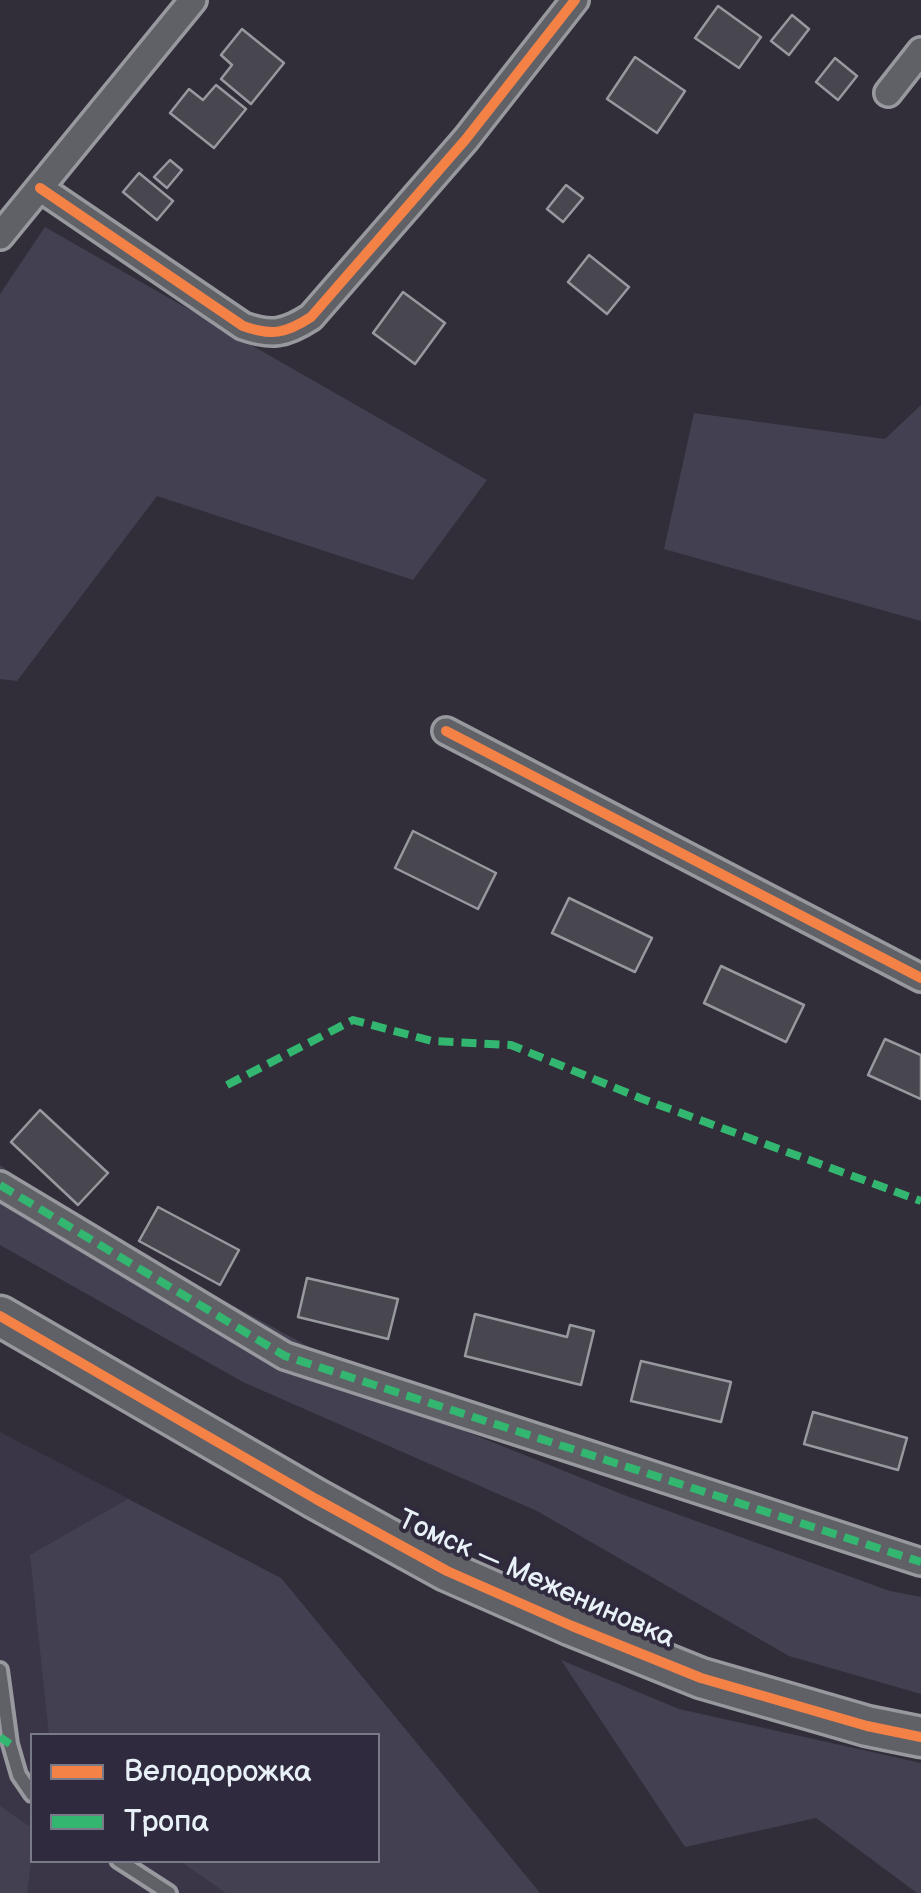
<!DOCTYPE html>
<html>
<head>
<meta charset="utf-8">
<style>
	body { margin:0 }
	#map { position:relative; width:921px; height:1893px; overflow:hidden; background:#312e39; font-family:"Balsamiq Sans",sans-serif }
	canvas { display:block }
	.legend { position:absolute; left:30px; top:1733px; width:350px; height:130px; box-sizing:border-box; background:#2f2a3d; border:2px solid #797a88; margin:0; padding:12px 18px; list-style:none; font-size:30px; color:#e8f1f8 }
	.legend li { display:flex; align-items:center; gap:20px; height:50px }
	.legend b { width:50px; border:2px solid #797a88 }
</style>
</head>
<body>
<div id="map">
<canvas width="921" height="1893"></canvas>
<ul class="legend">
<li><b style="height:12px;background:#f48246"></b>Велодорожка</li>
<li><b style="height:12px;background:#33b770"></b>Тропа</li>
</ul>
</div>
<script>
const ctx = document.querySelector('canvas').getContext('2d');
ctx.lineJoin = 'round';
function fill(path, color) {
  ctx.fillStyle = color;
  ctx.fill(path, 'evenodd');
}
function stroke(path, color, width, dash) {
  ctx.strokeStyle = color;
  ctx.lineWidth = width;
  ctx.lineCap = dash ? 'butt' : 'round';
  ctx.setLineDash(dash || []);
  ctx.stroke(path);
}
function label(font, color, halo, rows, align = 'center') {
  ctx.font = font + ' "Balsamiq Sans",sans-serif';
  ctx.lineWidth = 8;
  ctx.setLineDash([]);
  ctx.textBaseline = 'middle';
  ctx.strokeStyle = halo;
  ctx.fillStyle = color;
  for (const [text, x, y, turn = 0] of rows) {
    ctx.save();
    ctx.translate(x, y);
    ctx.rotate((+turn || 0) * Math.PI / 180);
    ctx.textAlign = isNaN(turn) ? turn : align;
    if (halo) ctx.strokeText(text, 0, 0);
    ctx.fillText(text, 0, 0);
    ctx.restore();
  }
}
fill(new Path2D(`
	M0,1432l281,146 259,315h-540zM32,1736h346v124h-346z`), '#3a3647');
fill(new Path2D(`
	M45,227l442,253 -74,100 -256,-84 -140,185 -17,-2v-385z
	M921,405v216l-257,-72 30,-136 191,26z
	M0,1165l70,52 392,213 162,65 266,96 31,6v97l-132,-38 -252,-145 -294,-129 -243,-137z
	M128,1499l153,79 259,315h-314l-46,-32 198,-1v-124l-329,-1 -19,-180z
	M561,1660l118,49 242,54v130h-4l-101,-75 -131,29z
	M0,1806l32,22v25l-5,40h-27z`), '#434151');
const building = new Path2D(`
	M718,6l43,31 -22,31 -44,-30z
	M792,15l17,14 -20,26 -18,-14z
	M242,29l42,34 -33,41 -30,-25 11,-14 -11,-10z
	M635,57l50,34 -28,42 -50,-34z
	M835,58l22,18 -19,24 -22,-18z
	M216,85l30,24 -32,39 -44,-35 19,-24 14,11z
	M170,160l12,10 -15,18 -13,-11z
	M139,173l34,28 -16,19 -34,-28z
	M566,185l17,13 -20,24 -16,-13z
	M589,255l40,32 -22,27 -39,-32z
	M403,292l42,31 -30,41 -42,-31z
	M413,831l83,42 -18,36 -83,-41z
	M569,898l83,40 -17,34 -83,-39z
	M721,966l83,39 -18,37 -82,-39z
	M885,1039l36,16v44l-53,-24z
	M40,1110l68,63 -30,32 -67,-63z
	M158,1207l81,43 -19,35 -81,-44z
	M307,1278l91,21 -10,40 -90,-22z
	M475,1314l92,23 3,-12 24,6 -13,54 -116,-29z
	M641,1361l90,21 -10,40 -90,-21z
	M813,1412l94,26 -9,32 -94,-26z`);
fill(building, '#48464e');
stroke(building, '#98999f', 2.5);
const lane = new Path2D(`
	M0,1670l10,74 9,31 13,19
	M118,1860l51,33`);
const street = new Path2D(`
	M888,93l33,-42
	M40,188l203,138c28,10 42,8 68,-9l155,-178 109,-139
	M0,236l193,-236
	M446,731l475,247
	M0,1185l285,171 636,206`);
const secondary = new Path2D(`
	M0,1316l316,183 131,72 125,55 129,52 166,48 54,11`);
stroke(lane, '#98999f', 20);
stroke(street, '#98999f', 32);
stroke(secondary, '#98999f', 45);
stroke(lane, '#606067', 12);
stroke(street, '#606067', 25);
stroke(secondary, '#606067', 38);
stroke(new Path2D(`
	M227,1085l126,-65 79,21 79,4 129,53 281,103
	M0,1185l285,171 636,206
	M0,1737l10,7`), '#33b770', 8, [15, 8]);
stroke(new Path2D(`
	M40,188l203,138c28,10 42,8 68,-9l155,-178 109,-139
	M446,731l475,247
	M0,1316l316,183 131,72 125,55 129,52 166,48 54,11`), '#f48246', 10);
label('28px', '#e8f1f8', '#2f2a3d', [
	["Томск — Межениновка",536,1580,24]
]);
</script>
</body>
</html>
